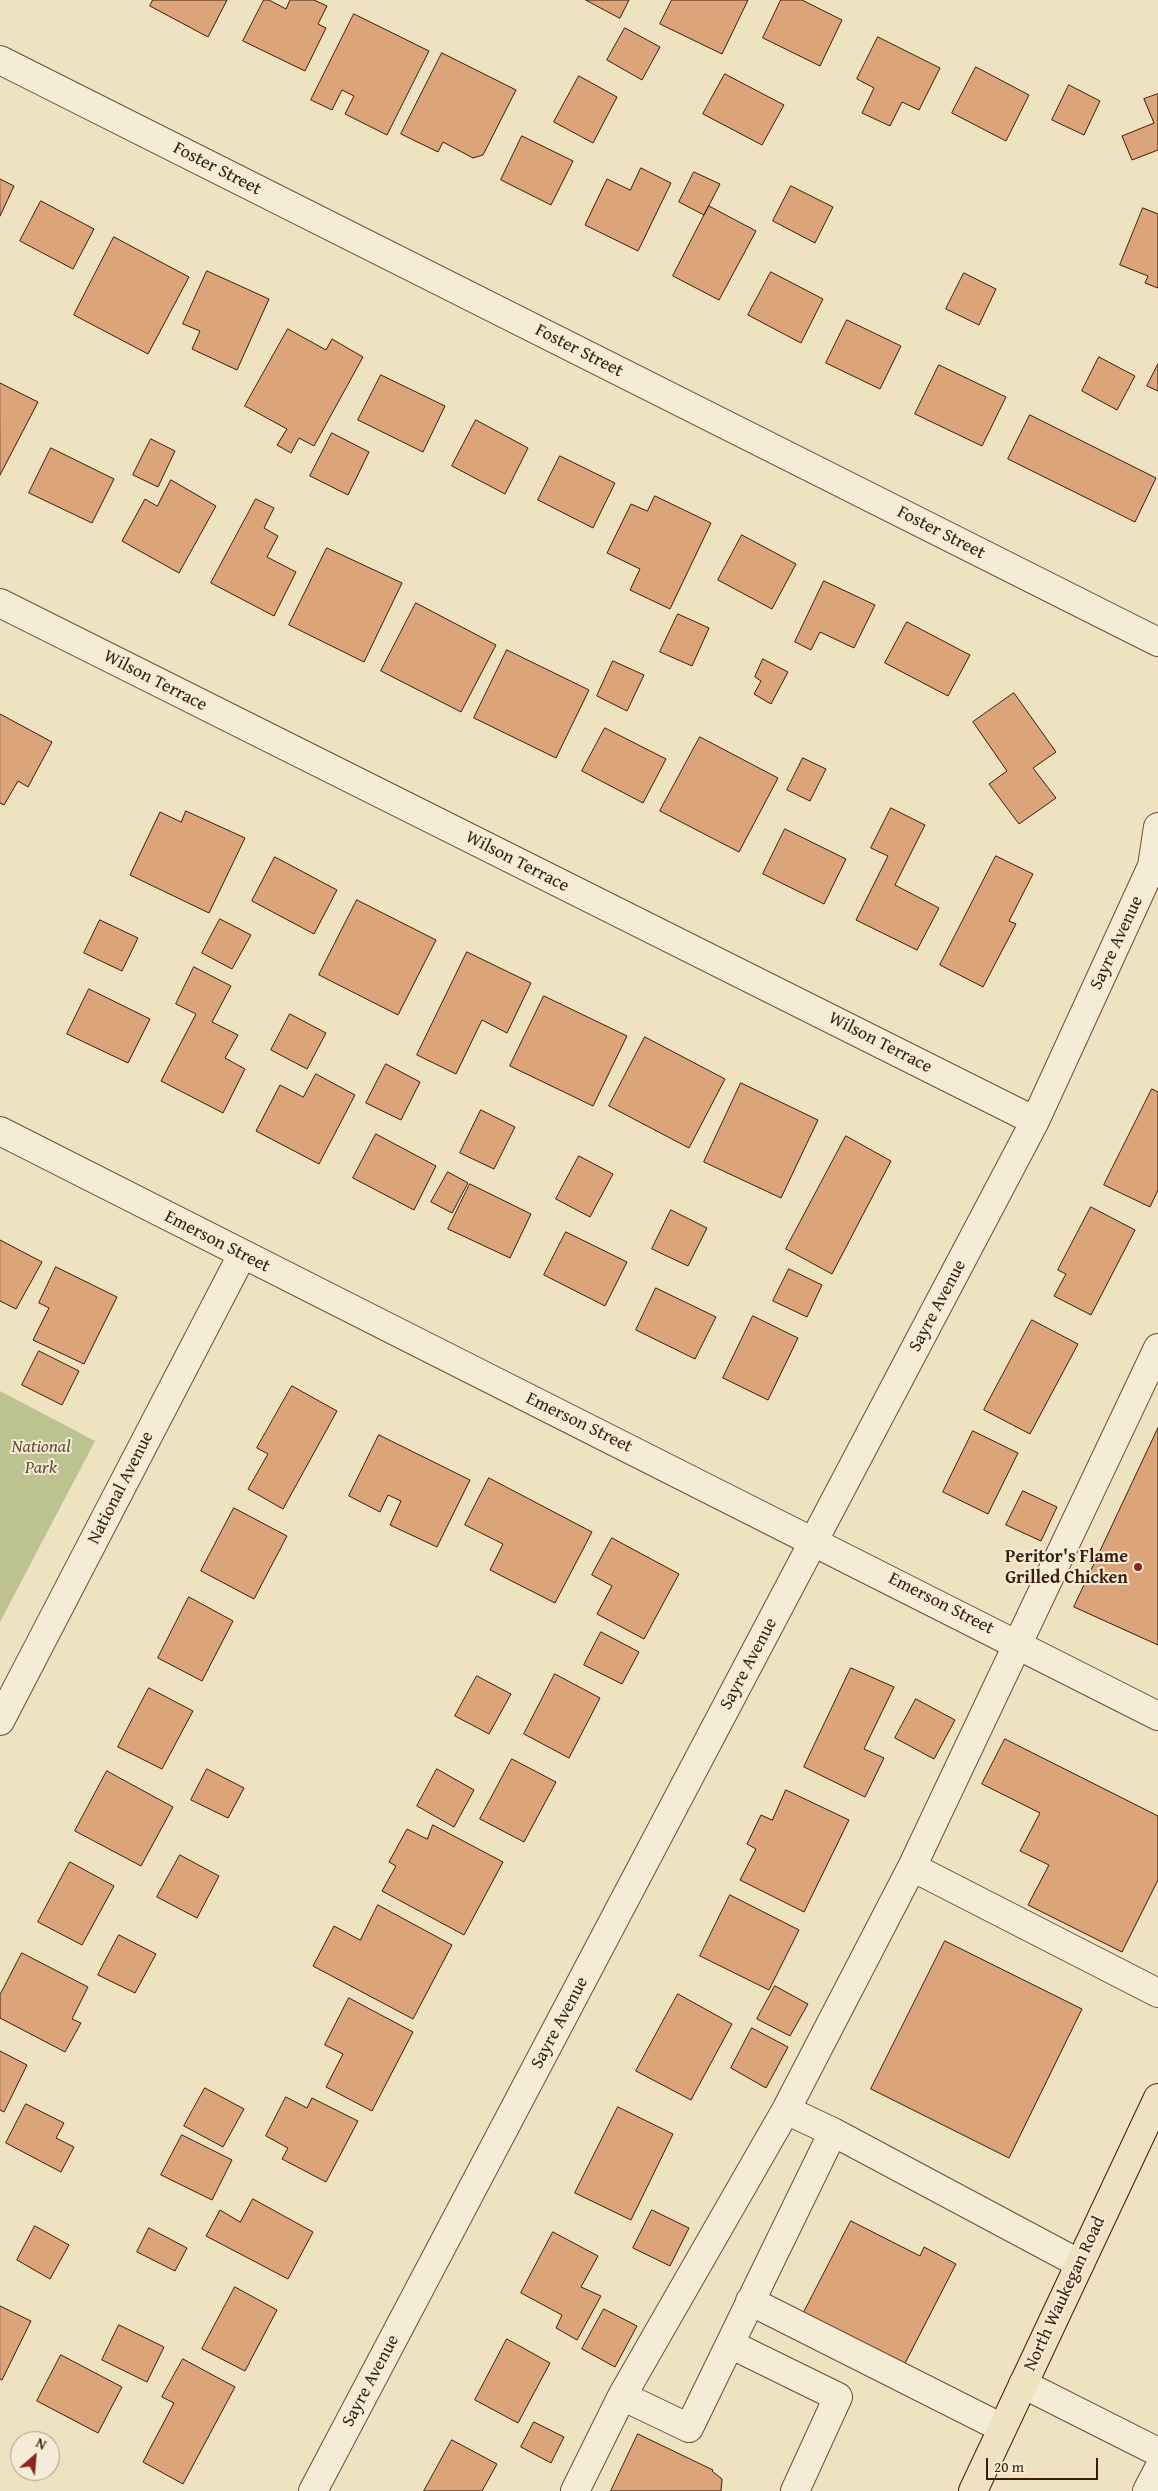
<!DOCTYPE html>
<html>
<head>
<meta charset="utf-8">
<style>
	body { margin:0 }
	#map { position:relative; width:1158px; height:2491px; overflow:hidden; background:#efe2c1; font-family:"Gentium Book Plus",serif }
	canvas { display:block }
	.north { position:absolute; left:10px; top:2431px; width:50px; height:50px; box-sizing:border-box; background:#f5ecd7; border:1px solid #ab9985; border-radius:50%; rotate:27deg; font-size:14px; font-weight:700; line-height:20px; text-align:center; color:#3c1c0b }
	.north::after { content:''; display:block; margin:auto; width:18px; height:22px; background:#8f2418; clip-path:polygon(50% 0,100% 100%,50% 72%,0 100%) }
	.scale { position:absolute; left:986px; top:2458px; width:112px; height:22px; box-sizing:border-box; border:2px solid #3c1c0b; border-top:0; padding-left:6px; font-size:15px; line-height:18px; white-space:nowrap; color:#3c1c0b; -webkit-text-stroke:4px #f5ecd7; paint-order:stroke }
</style>
</head>
<body>
<div id="map">
<canvas width="1158" height="2491"></canvas>
<div class="north">N</div>
<div class="scale">20 m</div>
</div>
<script>
const ctx = document.querySelector('canvas').getContext('2d');
ctx.lineJoin = 'round';
function fill(path, color) {
  ctx.fillStyle = color;
  ctx.fill(path, 'evenodd');
}
function stroke(path, color, width, dash) {
  ctx.strokeStyle = color;
  ctx.lineWidth = width;
  ctx.lineCap = dash ? 'butt' : 'round';
  ctx.setLineDash(dash || []);
  ctx.stroke(path);
}
function label(font, color, halo, rows, align = 'center') {
  ctx.font = font + ' "Gentium Book Plus",serif';
  ctx.lineWidth = 4;
  ctx.setLineDash([]);
  ctx.textBaseline = 'middle';
  ctx.strokeStyle = halo;
  ctx.fillStyle = color;
  for (const [text, x, y, turn = 0] of rows) {
    ctx.save();
    ctx.translate(x, y);
    ctx.rotate((+turn || 0) * Math.PI / 180);
    ctx.textAlign = isNaN(turn) ? turn : align;
    if (halo) ctx.strokeText(text, 0, 0);
    ctx.fillText(text, 0, 0);
    ctx.restore();
  }
}
fill(new Path2D(`
	M0,1391l95,50 -95,181z`), '#bcc290');
const building = new Path2D(`
	M153,0h74l-19,37 -58,-31z
	M264,0h5l17,9 4,-9h24l13,6 -9,18 8,4 -21,43 -62,-30z
	M586,0h43l-9,18z
	M672,0h76l-26,54 -62,-30z
	M781,0h21l40,20 -22,46 -57,-28z
	M354,14l75,37 -42,84 -42,-21 9,-18 -12,-6 -10,20 -21,-10z
	M625,28l35,19 -18,33 -35,-20z
	M878,37l62,31 -21,42 -17,-8 -12,24 -28,-13 12,-25 -17,-9z
	M442,53l74,37 -33,65 -10,3 -30,-16 -5,10 -37,-18z
	M976,67l53,28 -23,46 -54,-28z
	M725,74l59,31 -22,40 -59,-31z
	M579,76l38,21 -24,46 -39,-21z
	M1069,85l31,16 -16,34 -32,-15z
	M1158,94v56l-26,10 -10,-24 32,-13 -10,-24z
	M522,136l51,25 -22,44 -50,-25z
	M641,168l30,15 -33,68 -53,-26 22,-46 23,11z
	M694,172l26,12 -16,31 -25,-13z
	M0,179l14,7 -14,30z
	M791,186l42,21 -18,36 -42,-22z
	M41,201l53,28 -21,40 -53,-28z
	M709,206l47,25 -37,69 -46,-24z
	M1143,208l15,6v74l-13,-5 3,-7 -28,-11z
	M114,237l75,40 -41,77 -74,-39z
	M207,271l62,28 -32,71 -45,-21 8,-18 -17,-7z
	M771,272l52,27 -22,44 -53,-28z
	M964,273l32,16 -17,36 -33,-16z
	M847,320l54,26 -21,43 -54,-26z
	M288,329l38,21 6,-11 31,18 -49,89 -15,-8 -8,15 -14,-8 10,-16 -42,-23z
	M1099,357l36,19 -18,34 -35,-19z
	M1158,364v27l-11,-5z
	M939,365l67,32 -24,49 -67,-32z
	M381,375l64,31 -22,46 -65,-32z
	M0,383l38,19 -38,73z
	M1030,415l126,63 -21,44 -127,-63z
	M476,420l52,28 -23,46 -53,-28z
	M332,433l37,19 -21,43 -38,-19z
	M151,439l24,12 -17,36 -25,-12z
	M51,448l63,31 -22,44 -63,-30z
	M560,456l55,27 -22,45 -55,-28z
	M171,480l45,26 -37,67 -57,-32 23,-42 12,7z
	M655,496l56,27 -41,86 -40,-19 10,-21 -33,-16 24,-49 16,7z
	M256,499l18,9 -10,20 14,8 -11,21 29,15 -22,44 -63,-33z
	M742,535l54,29 -24,45 -54,-29z
	M327,548l75,35 -38,79 -75,-37z
	M824,581l51,24 -21,43 -34,-16 -9,18 -16,-8z
	M416,603l80,42 -35,67 -80,-41z
	M678,614l31,14 -17,38 -32,-14z
	M907,622l63,33 -22,41 -63,-33z
	M507,650l82,40 -33,68 -82,-40z
	M763,659l25,13 -17,32 -17,-10 7,-13 -6,-4z
	M613,661l31,14 -17,36 -30,-15z
	M1014,693l42,59 -23,16 23,30 -37,26 -30,-40 18,-13 -34,-49z
	M0,714l52,28 -24,45 -10,-6 -14,24 -4,-2z
	M605,728l61,31 -23,44 -61,-32z
	M700,737l78,41 -39,74 -79,-41z
	M803,758l23,11 -16,32 -23,-11z
	M891,808l34,17 -30,60 44,23 -22,42 -61,-30 32,-64 -17,-8z
	M186,811l59,27 -36,75 -79,-38 30,-63 21,10z
	M785,829l61,30 -22,45 -61,-30z
	M996,856l37,18 -24,47 7,3 -33,63 -43,-22z
	M275,857l62,33 -23,44 -62,-33z
	M357,900l79,40 -38,75 -79,-40z
	M220,919l31,16 -19,34 -30,-16z
	M100,920l38,18 -16,33 -38,-18z
	M467,952l64,31 -24,50 -25,-13 -26,54 -39,-19z
	M194,967l37,19 -19,36 26,13 -13,23 20,11 -22,44 -62,-32 35,-67 -20,-10z
	M89,989l61,30 -22,44 -61,-29z
	M544,996l83,40 -34,70 -83,-40z
	M290,1014l36,19 -19,36 -36,-19z
	M645,1037l80,42 -36,69 -80,-42z
	M386,1064l34,18 -19,38 -35,-17z
	M316,1074l39,21 -36,69 -63,-33 24,-46 23,12z
	M741,1083l77,37 -37,78 -77,-36z
	M1152,1089l6,3v98l-8,17 -46,-22z
	M481,1110l34,17 -21,42 -34,-16z
	M376,1134l60,32 -22,44 -61,-32z
	M846,1136l45,25 -59,113 -46,-25z
	M579,1156l34,18 -23,43 -34,-18z
	M448,1172l20,11 -16,30 -21,-11z
	M470,1184l61,30 -21,44 -62,-29z
	M1091,1207l44,23 -44,85 -37,-19 12,-22 -8,-4z
	M671,1210l36,18 -19,38 -36,-17z
	M566,1232l61,30 -22,44 -61,-31z
	M0,1240l42,22 -26,47 -16,-8z
	M56,1267l61,30 -33,67 -51,-24 16,-32 -10,-5z
	M789,1269l33,16 -15,32 -34,-16z
	M656,1288l60,29 -21,42 -59,-29z
	M753,1316l45,22 -30,62 -45,-22z
	M1032,1320l46,24 -48,90 -46,-24z
	M39,1351l40,20 -17,34 -40,-20z
	M292,1386l45,25 -54,98 -35,-20 20,-35 -11,-6z
	M1158,1428v217l-84,-38z
	M973,1431l45,22 -30,61 -45,-22z
	M379,1435l91,45 -33,67 -47,-22 11,-24 -13,-6 -8,17 -31,-16z
	M489,1478l103,54 -37,71 -65,-33 13,-26 -38,-19z
	M1023,1491l34,16 -16,34 -35,-16z
	M234,1508l53,28 -33,63 -53,-28z
	M612,1538l67,36 -35,65 -47,-25 15,-28 -20,-11z
	M189,1597l44,24 -31,60 -44,-23z
	M601,1632l38,20 -17,32 -38,-19z
	M851,1668l43,19 -30,62 20,9 -19,39 -61,-30z
	M555,1674l45,24 -31,60 -45,-24z
	M477,1676l34,18 -22,40 -34,-18z
	M149,1688l44,23 -31,58 -44,-22z
	M916,1699l39,21 -21,39 -39,-21z
	M1005,1739l153,77v64l-36,72 -94,-47 21,-40 -29,-14 20,-38 -58,-29z
	M512,1759l44,23 -32,60 -44,-23z
	M207,1769l37,19 -16,30 -37,-18z
	M437,1769l37,21 -20,37 -37,-21z
	M107,1771l66,36 -32,59 -66,-35z
	M786,1790l63,30 -45,92 -64,-32 16,-31 -9,-5 14,-29 11,5z
	M433,1825l70,37 -39,73 -82,-44 14,-25 -7,-4 18,-33 20,10z
	M180,1855l39,21 -22,42 -40,-21z
	M70,1862l44,24 -32,59 -44,-23z
	M730,1895l69,35 -30,60 -69,-34z
	M378,1905l74,40 -39,74 -100,-53 21,-40 26,14z
	M119,1935l37,19 -21,39 -37,-18z
	M945,1941l137,68 -73,149 -138,-69z
	M22,1953l66,34 -16,32 9,4 -16,29 -65,-34v-23z
	M775,1986l33,18 -18,32 -33,-17z
	M678,1994l54,30 -41,76 -55,-29z
	M349,1998l64,34 -41,79 -46,-24 17,-33 -18,-9z
	M752,2028l36,19 -22,41 -35,-20z
	M0,2051l27,14 -23,47 -4,-2z
	M205,2088l39,21 -21,38 -39,-21z
	M286,2097l21,11 5,-10 46,23 -32,61 -44,-23 6,-11 -22,-12z
	M26,2104l38,19 -8,15 18,9 -13,25 -55,-29z
	M618,2107l55,27 -42,86 -56,-27z
	M182,2135l50,25 -20,40 -51,-25z
	M253,2199l60,33 -25,47 -82,-43 14,-26 20,12z
	M652,2210l37,18 -19,38 -37,-18z
	M851,2221l69,35 4,-9 32,17 -54,105 -101,-51z
	M35,2226l34,19 -19,34 -33,-19z
	M149,2228l38,20 -12,23 -38,-19z
	M553,2232l45,24 -17,31 20,9 -24,44 -21,-12 6,-13 -41,-22z
	M235,2287l42,23 -32,61 -43,-22z
	M0,2306l31,15 -29,59 -2,-1z
	M604,2309l33,17 -22,41 -33,-18z
	M119,2325l45,22 -17,35 -45,-22z
	M507,2339l43,24 -32,60 -43,-23z
	M61,2355l61,32 -24,46 -61,-32z
	M183,2359l52,28 -52,97 -40,-22 31,-59 -12,-6z
	M534,2422l30,15 -13,26 -30,-16z
	M638,2434l75,36 -1,1 10,8 -1,12h-110z
	M452,2440l45,24 -15,27h-58z`);
fill(building, '#dca479');
stroke(building, '#3c1c0b', 1);
const minor = new Path2D(`
	M0,60l1158,582
	M0,603l1035,518
	M0,1131c385,197 773,387 1158,585
	M0,1721l242,-466
	M912,1867l246,126
	M786,2110l47,22 247,132
	M750,2301l252,127
	M730,2344l108,53 -43,94
	M1023,2384l135,68
	M622,2396l67,32 144,-296
	M313,2491l722,-1370 117,-255 6,-39
	M575,2491l47,-95 164,-286 126,-243 246,-519
	M1147,2491l11,-21`);
const major = new Path2D(`
	M973,2491l185,-393`);
stroke(minor, '#694e38', 30);
stroke(major, '#3c1c0b', 30);
stroke(minor, '#f5ecd7', 28);
stroke(major, '#efe2c1', 28);
for (const [x, y, r, color] of [
	[1138,1567,5,"#8f2418"]
]) {
  const dot = new Path2D();
  dot.arc(x, y, r, 0, 2 * Math.PI);
  ctx.fillStyle = color;
  ctx.fill(dot);
  stroke(dot, '#f5ecd7', 2);
}
label('18px', '#3c1c0b', '#f5ecd7', [
	["Foster Street",217,169,27],
	["Foster Street",579,351,27],
	["Foster Street",941,533,27],
	["Wilson Terrace",155,681,27],
	["Wilson Terrace",517,862,27],
	["Sayre Avenue",1117,943,-65],
	["Wilson Terrace",880,1043,27],
	["Emerson Street",217,1242,27],
	["Sayre Avenue",938,1306,-62],
	["Emerson Street",579,1423,26],
	["National Avenue",121,1488,-63],
	["Emerson Street",941,1604,27],
	["Sayre Avenue",749,1664,-62],
	["Sayre Avenue",560,2023,-62],
	["North Waukegan Road",1065,2294,-65],
	["Sayre Avenue",371,2381,-62]
]);
label('italic 18px', '#624e33', '#f5ecd7', [
	["National",41,1447],
	["Park",41,1468]
]);
label('bold 18px', '#3c1c0b', '#f5ecd7', [
	["Peritor's Flame",1128,1557],
	["Grilled Chicken",1128,1578]
], 'right');
</script>
</body>
</html>
